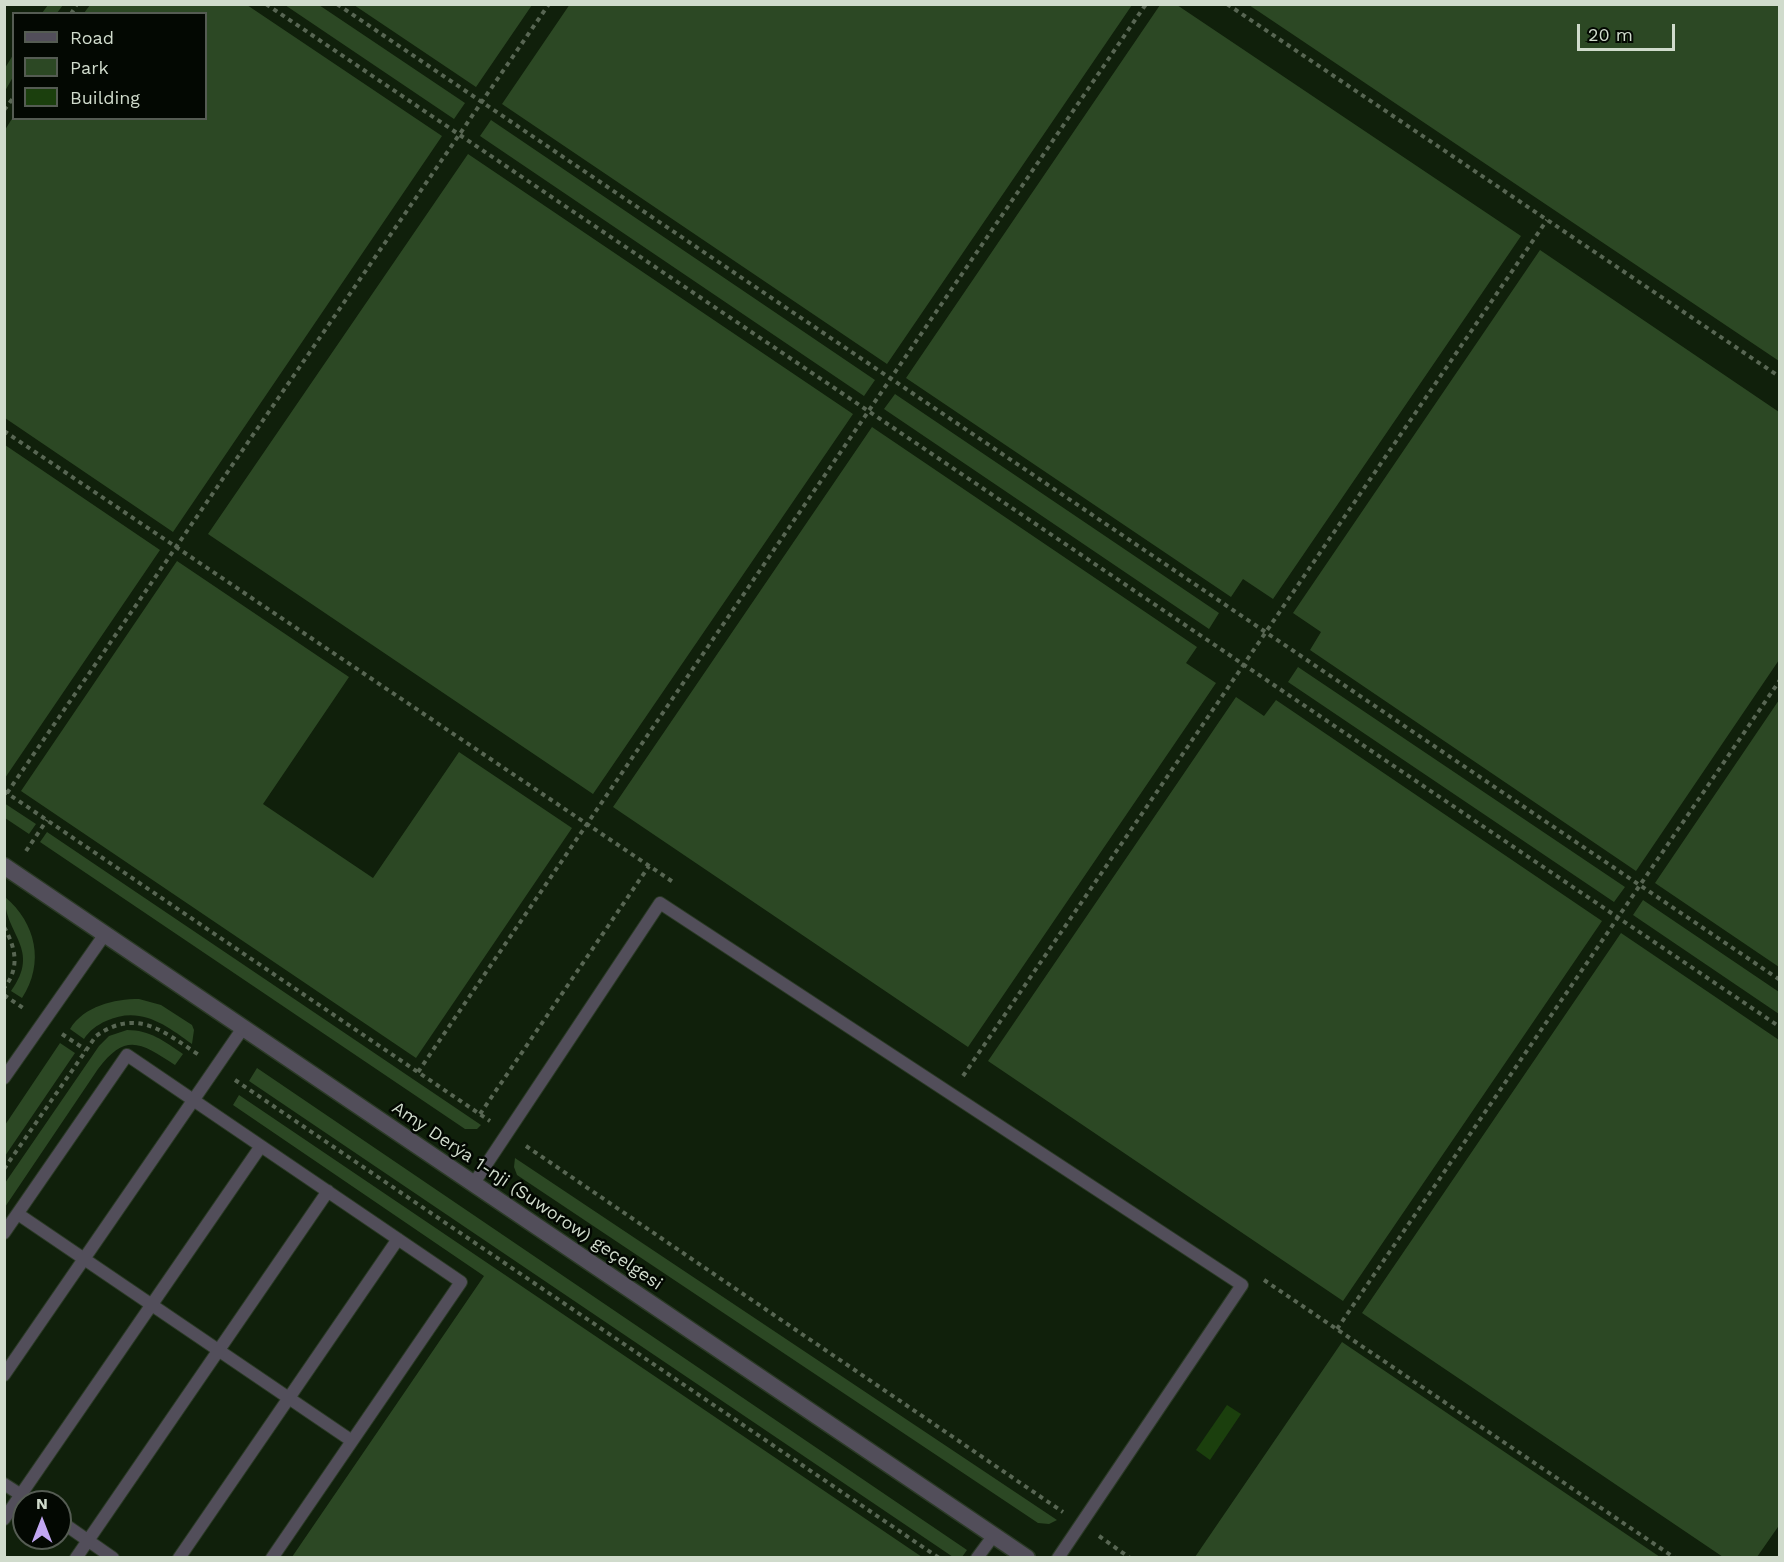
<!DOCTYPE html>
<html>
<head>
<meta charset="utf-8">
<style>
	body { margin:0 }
	#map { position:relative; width:1784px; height:1562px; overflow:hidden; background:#10200b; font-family:"Work Sans",sans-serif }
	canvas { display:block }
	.frame { position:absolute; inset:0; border:6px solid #d0dbcc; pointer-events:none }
	.legend { position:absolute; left:12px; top:12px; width:195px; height:108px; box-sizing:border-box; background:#030802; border:2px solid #555c53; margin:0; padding:8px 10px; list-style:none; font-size:18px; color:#d0dbcc }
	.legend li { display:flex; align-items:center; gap:12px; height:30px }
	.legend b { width:30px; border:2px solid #555c53 }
	.north { position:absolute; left:12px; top:1490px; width:60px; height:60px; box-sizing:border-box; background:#030802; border:2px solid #555c53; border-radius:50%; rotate:0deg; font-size:16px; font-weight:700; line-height:24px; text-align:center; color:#d0dbcc }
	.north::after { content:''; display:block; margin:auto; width:21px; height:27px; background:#c2a7f2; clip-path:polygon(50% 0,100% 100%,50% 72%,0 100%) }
	.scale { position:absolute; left:1577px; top:24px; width:98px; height:27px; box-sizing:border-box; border:3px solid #d0dbcc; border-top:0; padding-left:8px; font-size:18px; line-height:21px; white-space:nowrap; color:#d0dbcc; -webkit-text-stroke:4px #030802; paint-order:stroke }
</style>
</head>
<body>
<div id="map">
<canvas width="1784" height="1562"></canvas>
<div class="frame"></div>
<ul class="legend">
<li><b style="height:8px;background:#524e5a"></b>Road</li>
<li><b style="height:16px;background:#2c4824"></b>Park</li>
<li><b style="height:16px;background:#1b3f0d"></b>Building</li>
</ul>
<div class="north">N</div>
<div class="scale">20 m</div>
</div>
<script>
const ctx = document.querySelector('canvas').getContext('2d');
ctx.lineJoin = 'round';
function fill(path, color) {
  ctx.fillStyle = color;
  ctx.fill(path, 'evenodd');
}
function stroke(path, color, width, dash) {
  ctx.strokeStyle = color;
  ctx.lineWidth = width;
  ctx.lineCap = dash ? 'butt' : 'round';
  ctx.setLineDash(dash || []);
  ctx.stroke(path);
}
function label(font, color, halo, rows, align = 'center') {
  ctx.font = font + ' "Work Sans",sans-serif';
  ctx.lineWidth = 5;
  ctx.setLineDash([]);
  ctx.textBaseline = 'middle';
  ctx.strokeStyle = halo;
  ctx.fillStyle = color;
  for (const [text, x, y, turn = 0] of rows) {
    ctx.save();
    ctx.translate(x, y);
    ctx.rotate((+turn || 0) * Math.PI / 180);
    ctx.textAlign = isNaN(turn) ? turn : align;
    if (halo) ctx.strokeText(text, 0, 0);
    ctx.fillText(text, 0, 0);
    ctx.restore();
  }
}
fill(new Path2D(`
	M570,4h562v1l-245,359 -385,-260z
	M48,5v-1l15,1 -6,8h-15z
	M90,5h157l195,131 -269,396 -168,-114v-288l8,-13 193,1v-104l-122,-1z
	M285,5h34l146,98 -11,16z
	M354,5h178l-56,82z
	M1160,5h17l344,231 -248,363 -30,-20 -12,18 -325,-219z
	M1249,5h530v356z
	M13,55v22l-8,14v-23z
	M491,120l384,260 -11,16 -384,-260z
	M468,154l385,260 -260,380 -385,-260z
	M1540,250l239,162v248l-143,211 -326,-221 11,-18 -28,-19z
	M895,394l324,219 -10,16 -325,-220z
	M872,427l325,220 -11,16 30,20 -248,364 -355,-240z
	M5,445l155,105 -155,228z
	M177,561l172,116 -86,127 110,74 86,-126 113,76 -156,230 -395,-267z
	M1298,667l327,220 -11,15 -326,-220z
	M1236,697l28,19 12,-16 326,221 -259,380 -355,-240z
	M1779,700v267l-124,-84z
	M4,803l32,21 -7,10 -24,-16z
	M47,832l434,293 -4,4h-12l-425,-287z
	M5,897c31,26 40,66 17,101l-11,-7c31,-42 -7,-57 -6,-94z
	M1643,900l136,92v22l-146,-99z
	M1621,933l158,107 1,484 -23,33h-34l-361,-244z
	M139,999l22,6 31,20 2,5 -2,14c-26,-19 -52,-39 -86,-23 -9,4 -17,10 -22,18l-14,-10c14,-23 44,-30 69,-30z
	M127,1030c23,0 37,11 56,24l-8,11c-34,-22 -49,-33 -77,4l-93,138v-24l94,-137 10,-10z
	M60,1043l15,10 -70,103v-31z
	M257,1068l710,482 -5,7h-9l-704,-476z
	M239,1095l683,462h-630l192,-281 -251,-171z
	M515,1158l542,362 -8,4 -11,-1 -521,-348 -3,-8z
	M1342,1342l318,215h-465z`), '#2c4824');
fill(new Path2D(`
	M1227,1405l14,9 -31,46 -14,-10z`), '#1b3f0d');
const service = new Path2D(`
	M4,1078l101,-144
	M474,1183l186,-280 582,382 -184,273
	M18,1214l334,227
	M4,1233l123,-178 334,227 -189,276
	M4,1375l239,-347
	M4,1484l28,18
	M4,1519l257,-373
	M60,1521l53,37
	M76,1558l252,-367
	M179,1558l219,-319
	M977,1558l17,-23`);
const minor = new Path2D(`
	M4,866l1023,692`);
stroke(service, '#2b3a26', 14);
stroke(minor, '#2b3a26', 19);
stroke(new Path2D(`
	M266,4l1514,1023
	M337,4l1443,976
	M1227,4l553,373
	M71,14l6,-10
	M4,110l10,-13
	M4,431l669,451
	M4,791l486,330
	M7,793l542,-789
	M26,851l21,-31
	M4,927c12,21 16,41 0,61
	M4,995l22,15
	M62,1034l24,16
	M418,1072l728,-1068
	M963,1076l584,-856
	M235,1080l704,478
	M480,1114l169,-248
	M526,1146l537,366
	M4,1169l92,-133c41,-29 68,-4 103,19
	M1264,1280l411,278
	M1337,1329l443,-649
	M1099,1536l31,22
	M1779,1558l1,-2`), '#586653', 4, [4.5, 4.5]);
stroke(service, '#524e5a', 12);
stroke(minor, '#524e5a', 16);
label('18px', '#d0dbcc', '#030802', [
	["Amy Derýa 1-nji (Suworow) geçelgesi",527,1196,34]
]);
</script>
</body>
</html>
